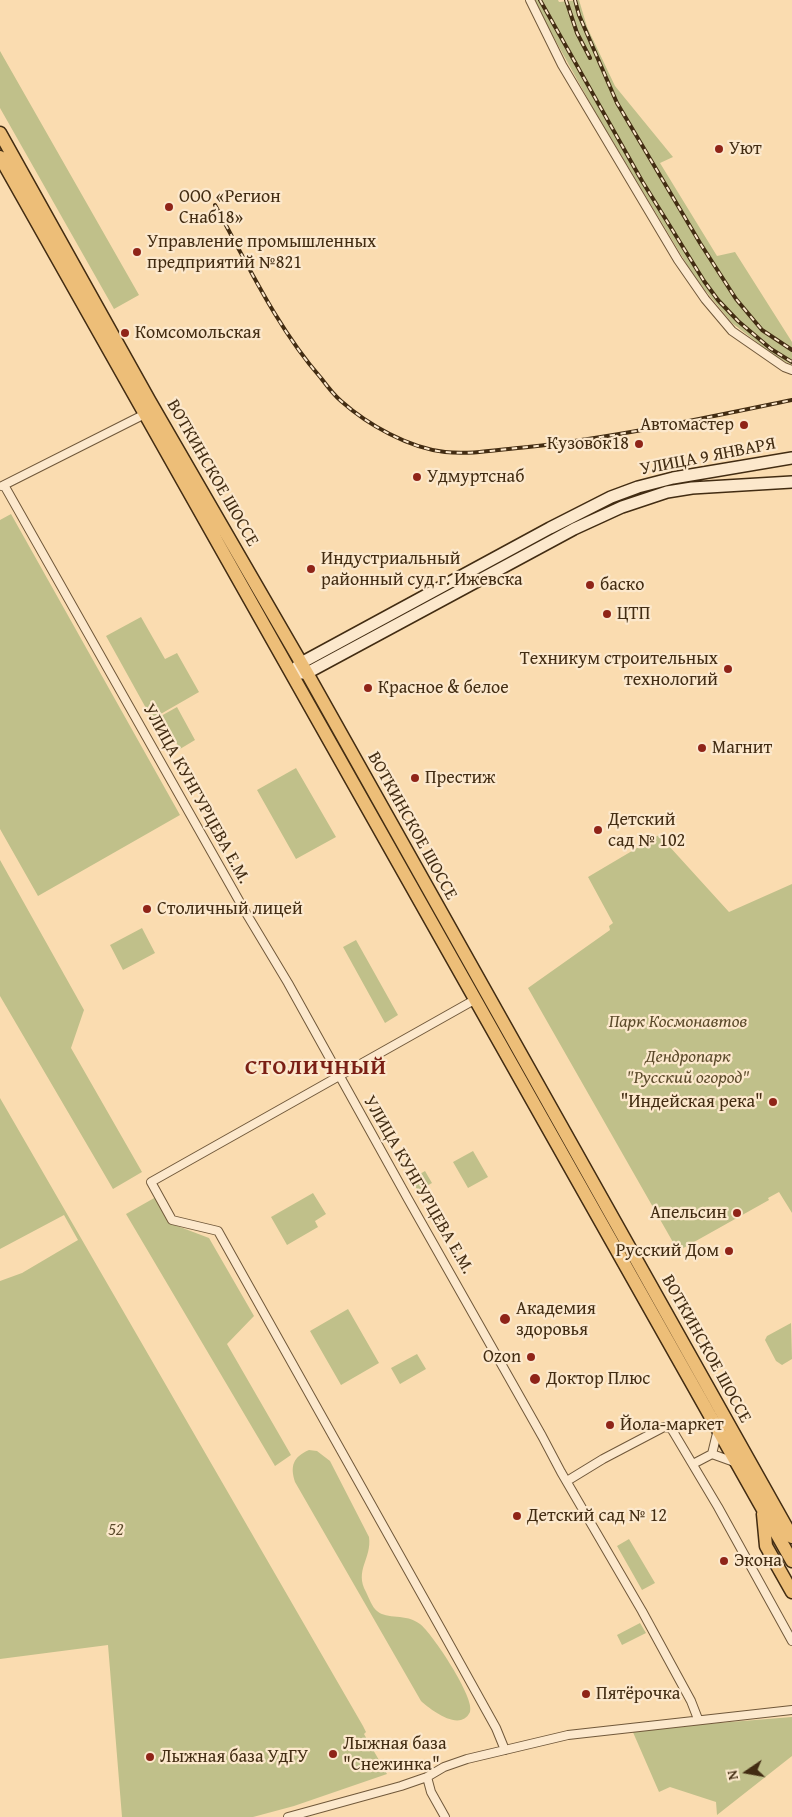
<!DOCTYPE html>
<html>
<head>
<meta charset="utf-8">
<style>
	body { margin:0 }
	#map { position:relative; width:792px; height:1817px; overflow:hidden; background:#fadcb0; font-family:"Gentium Book Plus",serif }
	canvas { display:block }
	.north { position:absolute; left:722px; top:1747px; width:50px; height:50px; -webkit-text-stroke:4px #fce8cc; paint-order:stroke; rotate:258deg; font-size:14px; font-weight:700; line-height:20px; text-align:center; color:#422c12 }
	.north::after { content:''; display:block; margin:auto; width:18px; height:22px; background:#422c12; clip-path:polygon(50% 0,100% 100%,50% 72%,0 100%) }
</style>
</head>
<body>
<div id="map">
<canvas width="792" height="1817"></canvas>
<div class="north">N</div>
</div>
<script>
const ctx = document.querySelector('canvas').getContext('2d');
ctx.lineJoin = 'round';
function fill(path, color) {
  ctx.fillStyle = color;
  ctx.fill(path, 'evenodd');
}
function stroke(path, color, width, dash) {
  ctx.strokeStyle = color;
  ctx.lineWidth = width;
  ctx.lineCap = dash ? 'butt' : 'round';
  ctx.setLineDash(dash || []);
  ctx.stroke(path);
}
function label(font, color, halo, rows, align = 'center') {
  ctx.font = font + ' "Gentium Book Plus",serif';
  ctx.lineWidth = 4.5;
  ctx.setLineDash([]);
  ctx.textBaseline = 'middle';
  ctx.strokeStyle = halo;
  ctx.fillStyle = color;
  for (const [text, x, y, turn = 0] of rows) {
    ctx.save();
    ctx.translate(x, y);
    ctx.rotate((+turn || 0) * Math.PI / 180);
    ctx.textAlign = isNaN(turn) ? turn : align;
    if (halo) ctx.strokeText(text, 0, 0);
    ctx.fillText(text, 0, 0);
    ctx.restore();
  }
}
fill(new Path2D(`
	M533,0h25l1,2 20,-2 8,27 28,59 58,71 -13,6 57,93 18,-4 57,90v23l-16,-8 -44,-34 -37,-45 -101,-168z
	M0,51l139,244 -25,14 -114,-201z
	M11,514l169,301 -142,81 -38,-67v-309z
	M141,617l24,42 12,-6 22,39 -47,27 -46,-83z
	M177,707l18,33 -15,9 -19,-33z
	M296,768l40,69 -40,22 -39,-69z
	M659,835l70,77 63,-28v329l-13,-21 -11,6 1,2 -91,51 -150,-263 82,-58 -1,-4 4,-3 -25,-46z
	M0,860l84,150 -13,38 71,124 -29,17 -113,-193z
	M142,928l13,25 -32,17 -13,-25z
	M356,940l42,75 -13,8 -42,-76z
	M0,1098l363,628 3,6 -2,2 23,40 -93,32 -41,11h-131l-14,-172 -108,14v-378l22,-8 56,-33 -14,-25 -64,34z
	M473,1151l15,26 -20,11 -15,-26z
	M425,1171l7,12 -14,8 -7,-12z
	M313,1193l13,21 -11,7 3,6 -31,18 -16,-28z
	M156,1197l16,27 37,14 45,78 -27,28 64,111 -16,11 -149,-252z
	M348,1309l31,54 -38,22 -31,-54z
	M791,1323l1,36 -10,6 -6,-4 -11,-21 2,-4z
	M417,1354l9,15 -26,15 -9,-16z
	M309,1450l8,1 13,10 39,76c3,22 -15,33 -3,55 3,6 6,15 11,19 10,9 29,2 43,13 12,9 56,75 50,88 -10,21 -40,-3 -49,-11l-126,-219c-5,-16 -2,-25 14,-32z
	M629,1539l26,44 -13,7 -25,-44z
	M640,1623l6,10 -24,12 -5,-10z
	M792,1717v39l-75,59 -1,-13 -46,-15 -11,5 -27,-62z`), '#c0c08a');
const street = new Path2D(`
	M530,0l32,65 116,195 27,39 27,32 52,36 8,3
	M4,485l242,428 42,70 120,216 134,237 19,36 81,139 49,90 7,18
	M2,486l143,-72
	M476,999l-325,183 21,38 46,11 223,398 55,99 9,22
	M712,1454l6,-25
	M693,1464l19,-10 25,9
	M567,1481l36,-22 61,-32 7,1 47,79 74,134
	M427,1777l4,15 14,25
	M288,1817l113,-31 26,-9 17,-10 23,-8 101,-24 224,-25`);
const secondary = new Path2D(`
	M296,668l5,-5 249,-135 61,-31 27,-10 35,-9 119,-20
	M299,673h8l267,-144 48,-22 45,-15 25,-4 100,-6`);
const primary = new Path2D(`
	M0,133l149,267 158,273 485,864
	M0,157l792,1404
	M763,1514l3,32 26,46`);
stroke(street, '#70583a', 10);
stroke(secondary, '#422c12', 14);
stroke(primary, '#422c12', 15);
stroke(street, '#fce8cc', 8);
stroke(secondary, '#fce8cc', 11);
stroke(primary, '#edbe78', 12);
const rail = new Path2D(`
	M540,0l102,181 62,100 14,19 20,21 33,28 21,13
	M566,0l11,33 13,25
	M575,0l4,15 38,88 83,140 36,56 26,31 30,20
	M215,205c32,58 62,123 106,173 6,8 13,17 20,23 27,24 68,47 104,51 27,3 56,-3 83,-5 89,-10 177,-29 264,-47`);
stroke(rail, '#422c12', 4);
stroke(rail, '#fce8cc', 2, [5.5]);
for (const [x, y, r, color] of [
	[719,149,5,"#8f2418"],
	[169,207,5,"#8f2418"],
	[137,252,5,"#8f2418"],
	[125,333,5,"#8f2418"],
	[744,425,5,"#8f2418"],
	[639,444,5,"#8f2418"],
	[417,477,5,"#8f2418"],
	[311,569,5,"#8f2418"],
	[590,585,5,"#8f2418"],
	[607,614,5,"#8f2418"],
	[728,669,5,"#8f2418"],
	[368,688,5,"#8f2418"],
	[702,748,5,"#8f2418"],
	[415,778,5,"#8f2418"],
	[598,830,5,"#8f2418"],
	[147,909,5,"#8f2418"],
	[773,1102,5,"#8f2418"],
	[737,1213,5,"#8f2418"],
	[729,1251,5,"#8f2418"],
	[505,1319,6,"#8f2418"],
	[531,1357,5,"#8f2418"],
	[535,1379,6,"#8f2418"],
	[610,1425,5,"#8f2418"],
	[517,1516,5,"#8f2418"],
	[724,1561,5,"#8f2418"],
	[586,1694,5,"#8f2418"],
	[333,1754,5,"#8f2418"],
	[150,1757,5,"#8f2418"]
]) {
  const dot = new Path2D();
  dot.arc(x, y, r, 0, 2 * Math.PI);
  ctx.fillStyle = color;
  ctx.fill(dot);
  stroke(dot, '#fce8cc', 2);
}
label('18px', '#422c12', '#fce8cc', [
	["Уют",729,149],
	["ООО «Регион",179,197],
	["Снаб18»",179,218],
	["Управление промышленных",147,242],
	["предприятий №821",147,263],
	["Комсомольская",135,333],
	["Автомастер",734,425,"right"],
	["Кузовок18",629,444,"right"],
	["Удмуртснаб",427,477],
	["Индустриальный",321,559],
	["районный суд г. Ижевска",321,580],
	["баско",600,585],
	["ЦТП",617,614],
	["Техникум строительных",718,659,"right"],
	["технологий",718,680,"right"],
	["Красное & белое",378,688],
	["Магнит",712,748],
	["Престиж",425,778],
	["Детский",608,820],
	["сад № 102",608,841],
	["Столичный лицей",157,909],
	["\"Индейская река\"",763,1102,"right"],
	["Апельсин",727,1213,"right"],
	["Русский Дом",719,1251,"right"],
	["Академия",516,1309],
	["здоровья",516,1330],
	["Ozon",521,1357,"right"],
	["Доктор Плюс",546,1379],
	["Йола-маркет",620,1425],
	["Детский сад № 12",527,1516],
	["Экона",734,1561],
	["Пятёрочка",596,1694],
	["Лыжная база",343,1744],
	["\"Снежинка\"",343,1765],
	["Лыжная база УдГУ",160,1757]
], 'left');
label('18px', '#422c12', '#fce8cc', [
	["УЛИЦА 9 ЯНВАРЯ",708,457,-11],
	["ВОТКИНСКОЕ ШОССЕ",212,473,60],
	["УЛИЦА КУНГУРЦЕВА Е.М.",196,794,61],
	["ВОТКИНСКОЕ ШОССЕ",412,826,61],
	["УЛИЦА КУНГУРЦЕВА Е.М.",418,1185,60],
	["ВОТКИНСКОЕ ШОССЕ",706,1349,61]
]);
label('italic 18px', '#5b4a2a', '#fce8cc', [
	["Парк Космонавтов",678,1022],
	["Дендропарк",688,1057],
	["\"Русский огород\"",688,1078],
	["52",116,1530]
]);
ctx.letterSpacing = '1px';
label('bold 22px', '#7a1f14', '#fce8cc', [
	["СТОЛИЧНЫЙ",316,1068]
]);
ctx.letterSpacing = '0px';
</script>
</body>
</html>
